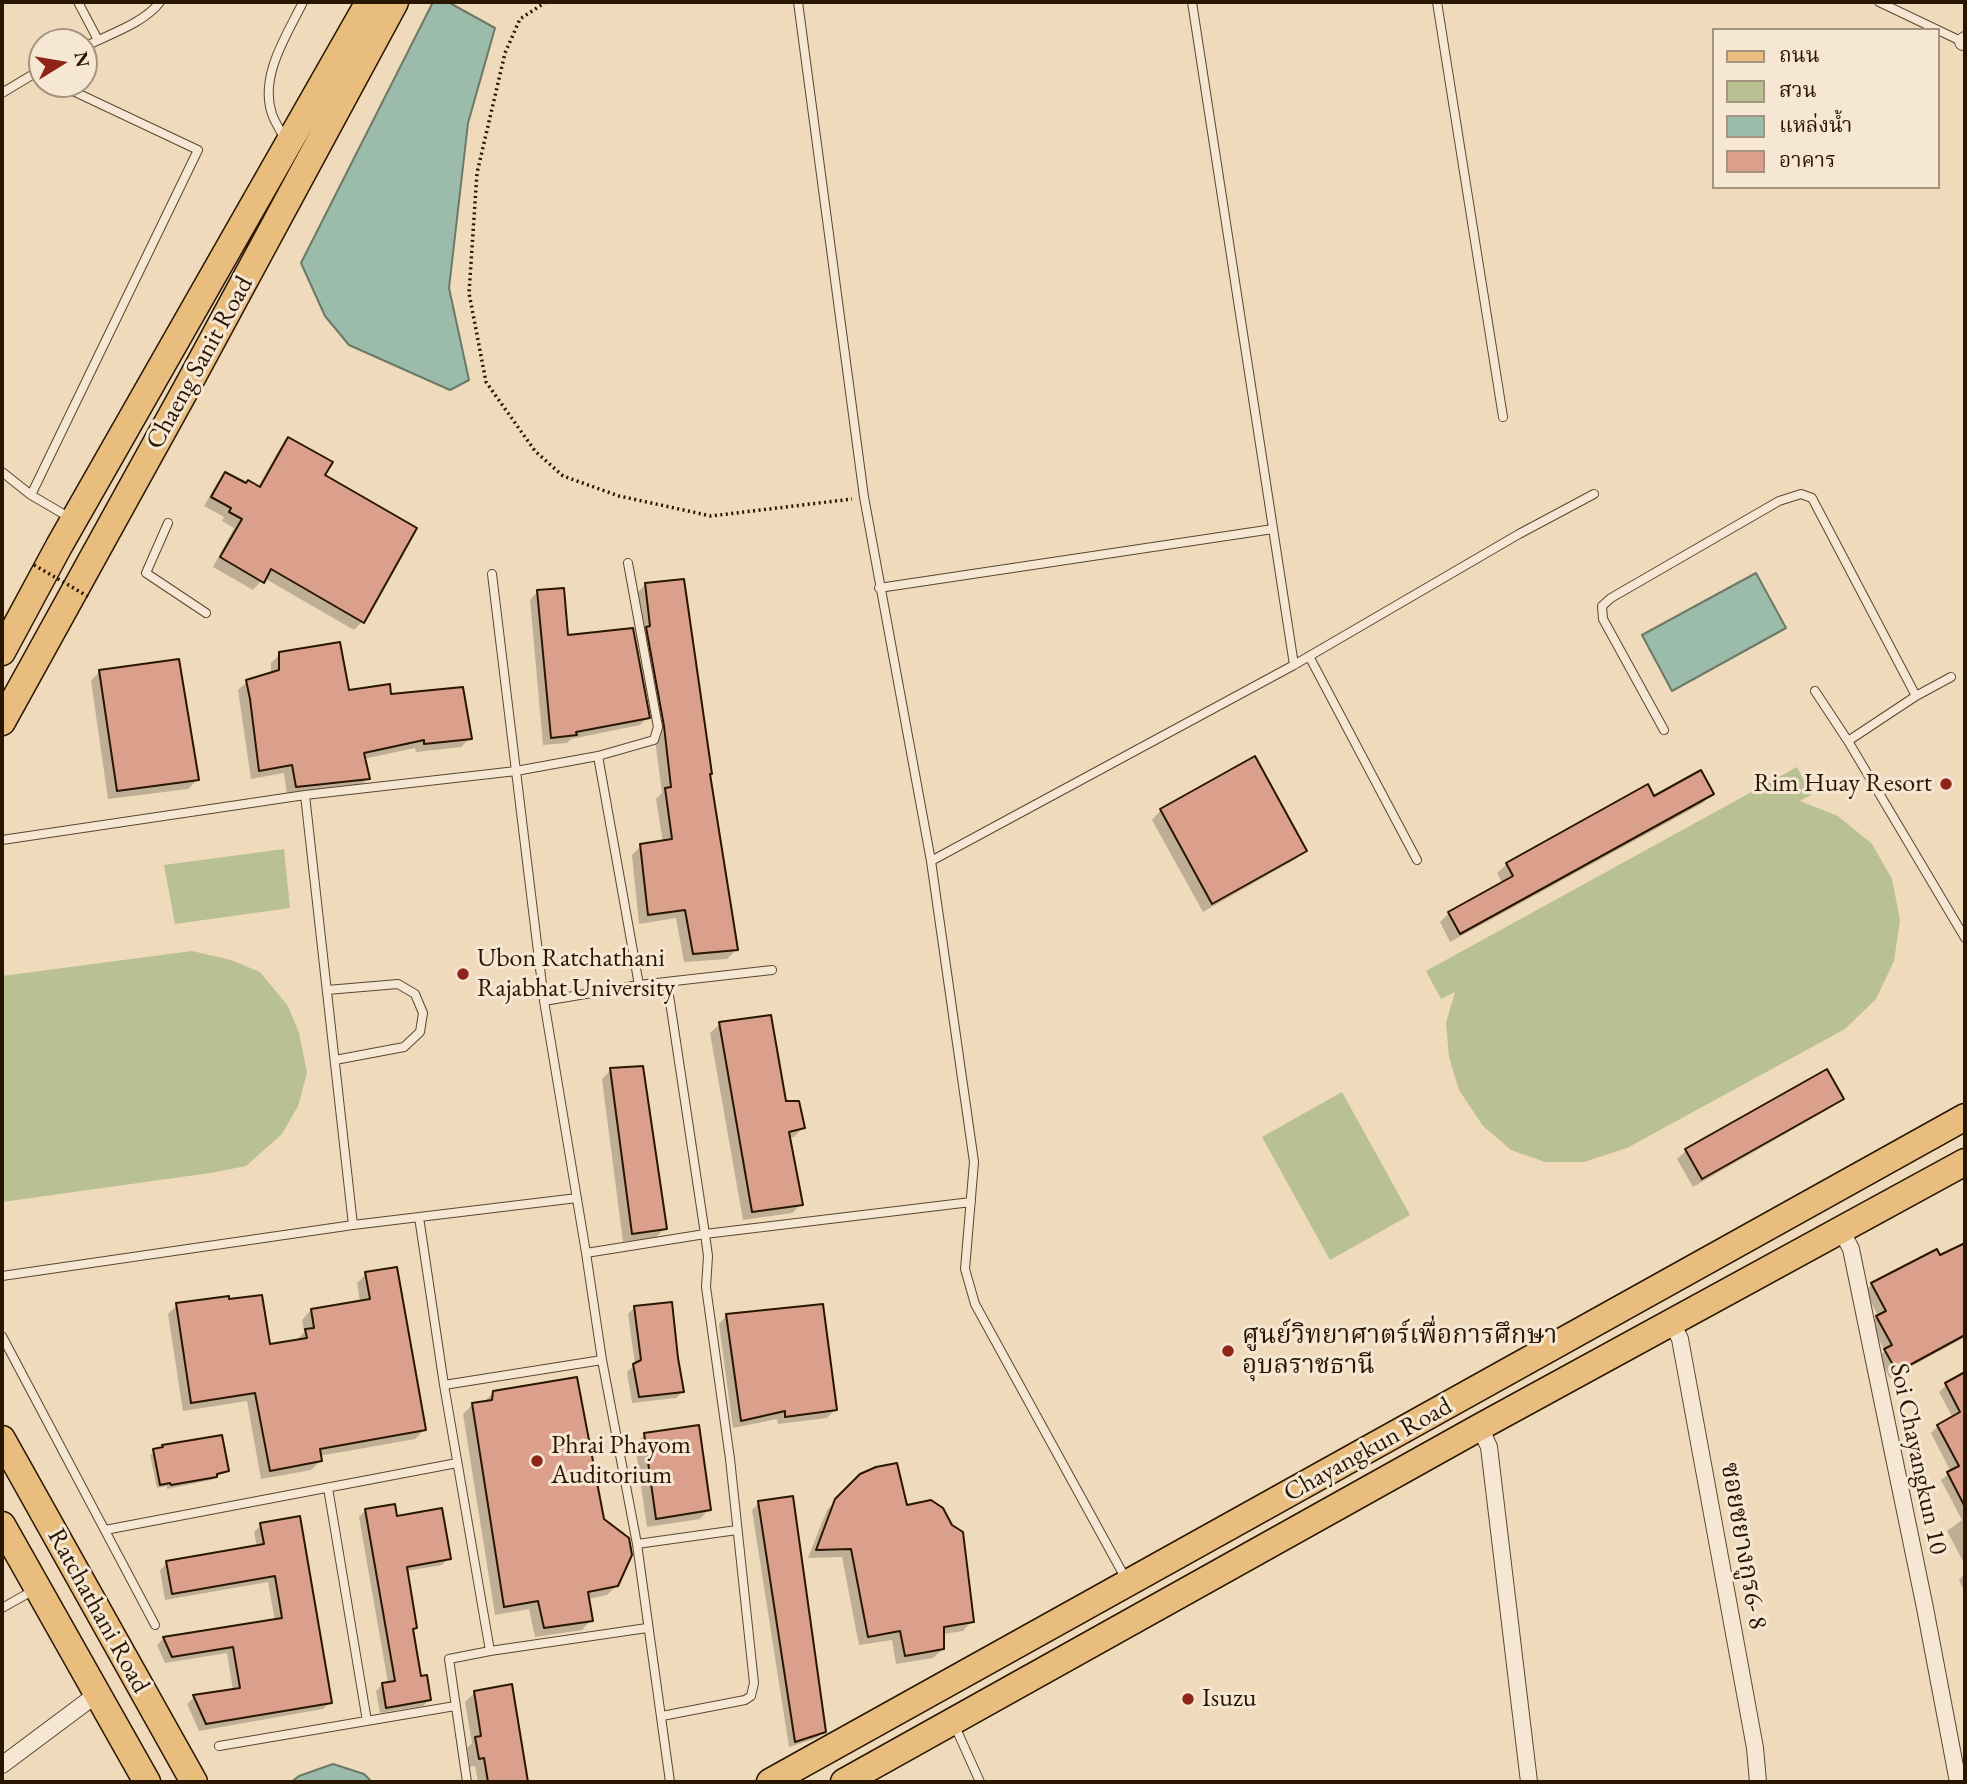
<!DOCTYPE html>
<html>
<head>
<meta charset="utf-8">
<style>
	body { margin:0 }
	#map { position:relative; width:1967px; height:1784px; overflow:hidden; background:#efdabc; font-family:"EB Garamond","Noto Serif Thai",serif }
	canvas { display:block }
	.frame { position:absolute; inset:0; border:4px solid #281601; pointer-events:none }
	.legend { position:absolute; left:1712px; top:28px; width:228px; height:161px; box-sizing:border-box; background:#f5e7d3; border:2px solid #a3937f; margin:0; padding:9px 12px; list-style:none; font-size:21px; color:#281601 }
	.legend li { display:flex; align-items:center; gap:14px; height:35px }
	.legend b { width:35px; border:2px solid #a3937f }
	.north { position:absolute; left:28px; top:28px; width:70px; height:70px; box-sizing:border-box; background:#f5e7d3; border:2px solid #a3937f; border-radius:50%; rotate:79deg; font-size:19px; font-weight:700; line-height:28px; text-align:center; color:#281601 }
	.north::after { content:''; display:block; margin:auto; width:24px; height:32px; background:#8f2418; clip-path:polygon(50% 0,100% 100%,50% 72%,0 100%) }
</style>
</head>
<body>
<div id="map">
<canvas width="1967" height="1784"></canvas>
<div class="frame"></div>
<ul class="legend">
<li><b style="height:9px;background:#e8bd7e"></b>ถนน</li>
<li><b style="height:19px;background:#b9c091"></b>สวน</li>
<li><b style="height:19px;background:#9bbbab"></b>แหล่งน้ำ</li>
<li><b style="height:19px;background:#daa08c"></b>อาคาร</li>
</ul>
<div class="north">N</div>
</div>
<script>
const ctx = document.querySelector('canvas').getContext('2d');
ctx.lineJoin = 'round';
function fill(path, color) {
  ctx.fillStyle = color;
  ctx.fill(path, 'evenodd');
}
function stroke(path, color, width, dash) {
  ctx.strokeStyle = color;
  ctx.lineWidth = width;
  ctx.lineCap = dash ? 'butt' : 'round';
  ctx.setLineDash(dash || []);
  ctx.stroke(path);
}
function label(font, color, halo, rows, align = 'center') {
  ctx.font = font + ' "EB Garamond","Noto Serif Thai",serif';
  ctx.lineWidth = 6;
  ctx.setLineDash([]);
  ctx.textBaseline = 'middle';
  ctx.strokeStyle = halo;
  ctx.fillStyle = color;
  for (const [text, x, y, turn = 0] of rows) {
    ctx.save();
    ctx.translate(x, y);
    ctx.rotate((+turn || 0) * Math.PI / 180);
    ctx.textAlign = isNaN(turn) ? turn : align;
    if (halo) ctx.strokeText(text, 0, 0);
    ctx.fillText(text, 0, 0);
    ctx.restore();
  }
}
fill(new Path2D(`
	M1797,767l14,28 -11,6 38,15 34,28 20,35 8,41 -6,41 -18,38 -31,30 -218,119 -43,14h-39l-34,-12 -28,-24 -24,-36 -10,-33 -3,-34 9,-31 -14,7 -15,-28z
	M284,849l6,59 -115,16 -11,-59z
	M192,951l39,9 29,12 28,34 11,27 8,40 -9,33 -16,28 -36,32 -36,7 -208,29v-226z
	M1342,1092l68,123 -80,45 -68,-123z`), '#b9c091');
const water = new Path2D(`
	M433,2h15l47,26 -27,95 -19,165 20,92 -19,10 -101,-45 -24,-29 -24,-53z
	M1756,573l30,55 -114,63 -30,-56z
	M333,1764l31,10 8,8h-81l8,-6z`);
fill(water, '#9bbbab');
stroke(water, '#6d7967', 2);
fill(new Path2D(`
	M289,439l73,183 -8,8 -90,-52 -11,12 -40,-23 21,-39 -12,-7 2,-4 -20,-11 13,-23 9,-9 19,11 13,2 22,-39z
	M646,584l63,191 27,175 -9,9 -43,3 -8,-44 -37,6 -7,-69 9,-9 22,-4 -7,-43 6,-6 -26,-199z
	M538,591l28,46 82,80 -8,8 -69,14 -4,4 -24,2 -13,-145z
	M280,654l67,38 42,4 81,42 -9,9 -45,5 -1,-4 -52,11 5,19 -8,9 -73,8 -3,-22 -33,6 -13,-89 9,-8 24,-8v-11z
	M100,671l97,109 -9,9 -80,10 -17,-118z
	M1712,793l-9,10 -253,139 -10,-20 9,-9 54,-29 -6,-11 10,-9 147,-66z
	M1161,810l144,40 -9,9 -93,53 -51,-92z
	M720,1024l83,103 -9,10 -6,1 13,66 -9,9 -49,7 -33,-187z
	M611,1070l54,158 -10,10 -32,4 -21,-163z
	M1842,1098l-10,9 -139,80 -16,-28 10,-9z
	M1965,1244v93l-75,41 -12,-21 7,-6 -15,-27 8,-8 -13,-25 7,-7 68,-26z
	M366,1274l58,156 -9,9 -96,17 1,5 -9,9 -50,9 -14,-78 -64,10 -15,-97 9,-9 91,41 29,-6 7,-8 -2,-12 9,-10 49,-8 -3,-19z
	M634,1308l49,83 -7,7 -44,5 -5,-31 8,-8 -7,-50z
	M727,1315l108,95 -8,8 -49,6 -1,-5 -44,9 -14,-104z
	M1965,1374v191l-18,-34 15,-11 -21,-40 10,-8 -20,-39 7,-7 15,-8 -14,-26 7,-7z
	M494,1392l123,193 -10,10 -19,4 3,21 -9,10 -47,7 -6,-28 -34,6 -32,-201 10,-10 11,-2z
	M645,1435l64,74 -9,10 -53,8 -12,-83z
	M163,1446l64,25 -16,9 -44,9v-3l-10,2 -7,-33z
	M861,1476l44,31 45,19 22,95 -9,10 -20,3v15l-10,9 -37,6 -4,-24 -33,5 -17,-88 -34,1 19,-48z
	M759,1503l65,228 -7,7 -28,9 -37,-237z
	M365,1511l31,7 53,40 -7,7 -36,6 9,57 -3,3 8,47 9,22 -6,6 -43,7 -4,-22 7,-7 5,-1 -29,-166z
	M261,1525l69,177 -7,7 -124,22 -12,-27 7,-7 39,-7 -6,-37 -62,10 -8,-18 7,-7 111,-17 -7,-39 -103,18 -5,-30 7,-7 90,-16 -3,-15z
	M1965,1573v20l-6,-13z
	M511,1686l15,96h-48l-3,-16 -5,1 -3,-19 5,-5 -7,-41 10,-10z`), '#0003');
const building = new Path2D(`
	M288,437l45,25 -8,13 92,53 -53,95 -93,-54 -7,14 -44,-26 22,-38 -13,-7 2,-4 -20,-11 14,-25 21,11 2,-3 12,7z
	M684,579l28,195h-2l28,176 -45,4 -8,-44 -37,5 -8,-71 32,-5 -7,-51 6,-1 -7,-61 -18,-99 4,-1 -5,-43z
	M564,588l4,47 65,-7 17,90 -74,14 1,3 -26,3 -14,-148z
	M340,642l9,48 41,-6 1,10 72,-7 9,52 -48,5v-4l-60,13 6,26 -74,8 -4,-22 -33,6 -9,-72 -4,-19 33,-10v-18z
	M179,659l20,121 -82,11 -18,-121z
	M1255,756l52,95 -95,53 -52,-95z
	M1701,770l13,24 -254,140 -12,-22 65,-36 -7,-13 142,-79 6,12z
	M771,1015l15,86h13l6,27 -16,4 14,73 -51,7 -33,-190z
	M643,1066l24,163 -35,5 -22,-166z
	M1827,1069l17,30 -142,80 -17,-30z
	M1965,1243v92l-68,37 -13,-23 8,-4 -16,-29 10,-5 -15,-28 66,-34 3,6z
	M397,1267l29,163 -106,19 2,12 -52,10 -15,-78 -64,10 -15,-100 53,-7v3l33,-4 8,49 37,-6 -2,-9 9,-1 -3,-19 59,-10 -5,-27z
	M672,1302l6,56 6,34 -45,5 -6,-33 8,-4 -7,-54z
	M823,1304l14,106 -52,7v-6l-44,10 -15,-107z
	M1965,1372v135l-18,-35 12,-6 -22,-41 23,-13 -15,-29z
	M577,1377l27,142 25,19 3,17 -14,31 -30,6 5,29 -49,7 -6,-27 -34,6 -32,-204 20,-3 1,-9z
	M699,1425l12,85 -55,9 -12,-86z
	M222,1435l7,36 -12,3v3l-46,8 -1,-2 -10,2 -7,-36 10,-2 -1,-2z
	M897,1463l10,42 24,-5 12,8 9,17 11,7 11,90 -30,5v22l-39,7 -5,-25 -32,6 -17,-88 -35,1 19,-51 25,-25 16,-7z
	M793,1496l33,236 -31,10 -37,-241z
	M395,1504l2,12 45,-8 9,51 -44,8 10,61 -4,1 8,47 6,-1 4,25 -45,8 -4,-25 13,-2 -30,-172z
	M300,1516l32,187 -126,21 -13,-29 47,-7 -7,-41 -61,10 -9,-20 119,-19 -7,-42 -103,18 -6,-33 98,-17 -4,-21z
	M512,1684l16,98h-40l-4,-24 -5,1 -4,-22 6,-1 -7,-45z`);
fill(building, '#daa08c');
stroke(building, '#281601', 2);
const service = new Path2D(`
	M78,2l20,38
	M798,2l66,495 67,364 43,301 -9,107 10,35 152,277
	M1192,2l102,663
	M1437,2l66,415
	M1879,2l84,40
	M84,47c25,-13 59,-23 76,-45
	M2,93l40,-24
	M285,139c-4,-8 -10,-16 -13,-25 -13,-38 15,-79 31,-112
	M2,472l29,23 41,24
	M31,495l167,-345 -140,-66
	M168,523l-22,50 60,40
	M492,574l52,427 42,252 16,107 35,184 33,238
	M879,588l394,-59
	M1309,656l108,204
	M1815,691l33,50 117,197
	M1664,730l-61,-111 -1,-13 9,-8 168,-97 22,-7 11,4 104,198
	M1848,741l68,-45 35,-19
	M598,756l56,-16 4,-13 -30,-164
	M305,795l48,430
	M2,840l303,-45 211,-24 82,-15 41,229
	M931,861l363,-196 225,-131 75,-40
	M327,990l71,-6 17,10 8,19 -3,19 -16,15 -69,13
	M544,1001l95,-16 133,-15
	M419,1217l25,168 46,266 -41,8 18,123
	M586,1253l119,-19 266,-32
	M2,1276l351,-51 224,-27
	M2,1336l153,289
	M444,1385l158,-25
	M328,1488l39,233
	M105,1530l352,-67
	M637,1544l100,-14
	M2,1608l32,-18
	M490,1651l157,-23
	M662,1716l83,-16 6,-4 3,-13 -24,-224 -24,-172 2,-31 -3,-22 -38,-252
	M954,1724l26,58
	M219,1746l236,-40`);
const minor = new Path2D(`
	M1963,42l2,-2
	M1841,1230l10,19 74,359 33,174
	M1671,1321l9,18 75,409 3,34
	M1480,1427l9,20 40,335
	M2,1765l95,-71`);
const primary = new Path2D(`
	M2,652l57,-106 310,-544
	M2,722l184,-333 209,-387
	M2,1439l192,343
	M2,1525l145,257
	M770,1782l1195,-665
	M844,1782l636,-355 485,-265`);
stroke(service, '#5a4730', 10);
stroke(minor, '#5a4730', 18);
stroke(primary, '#281601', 29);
stroke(new Path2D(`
	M546,2l-26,17 -15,34 -28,120 -8,120 17,89 49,69 28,25 56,20 92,20 141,-17`), '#281601', 3.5, [2, 3.5]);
stroke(service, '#f5e7d3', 8);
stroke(minor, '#f5e7d3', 16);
stroke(primary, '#e8bd7e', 26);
stroke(new Path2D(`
	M34,565l55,32`), '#281601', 3.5, [2, 3.5]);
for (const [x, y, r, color] of [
	[1946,784,7,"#8f2418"],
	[463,974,7,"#8f2418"],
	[1228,1351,7,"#8f2418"],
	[537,1461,7,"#8f2418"],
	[1188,1699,7,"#8f2418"]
]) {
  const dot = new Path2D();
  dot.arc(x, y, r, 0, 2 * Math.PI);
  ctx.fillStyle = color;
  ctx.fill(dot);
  stroke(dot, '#f5e7d3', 2.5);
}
label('26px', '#281601', '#f5e7d3', [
	["Chaeng Sanit Road",200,363,-61],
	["Chayangkun Road",1368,1450,-29],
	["Soi Chayangkun 10",1918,1459,78],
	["ซอยชยางกูร6- 8",1743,1546,80],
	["Ratchathani Road",98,1611,61]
]);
label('26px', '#281601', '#f5e7d3', [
	["Rim Huay Resort",1932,784,"right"],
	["Ubon Ratchathani",477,959],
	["Rajabhat University",477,989],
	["ศูนย์วิทยาศาตร์เพื่อการศึกษา",1242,1336],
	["อุบลราชธานี",1242,1366],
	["Phrai Phayom",551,1446],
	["Auditorium",551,1476],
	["Isuzu",1202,1699]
], 'left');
</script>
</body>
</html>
